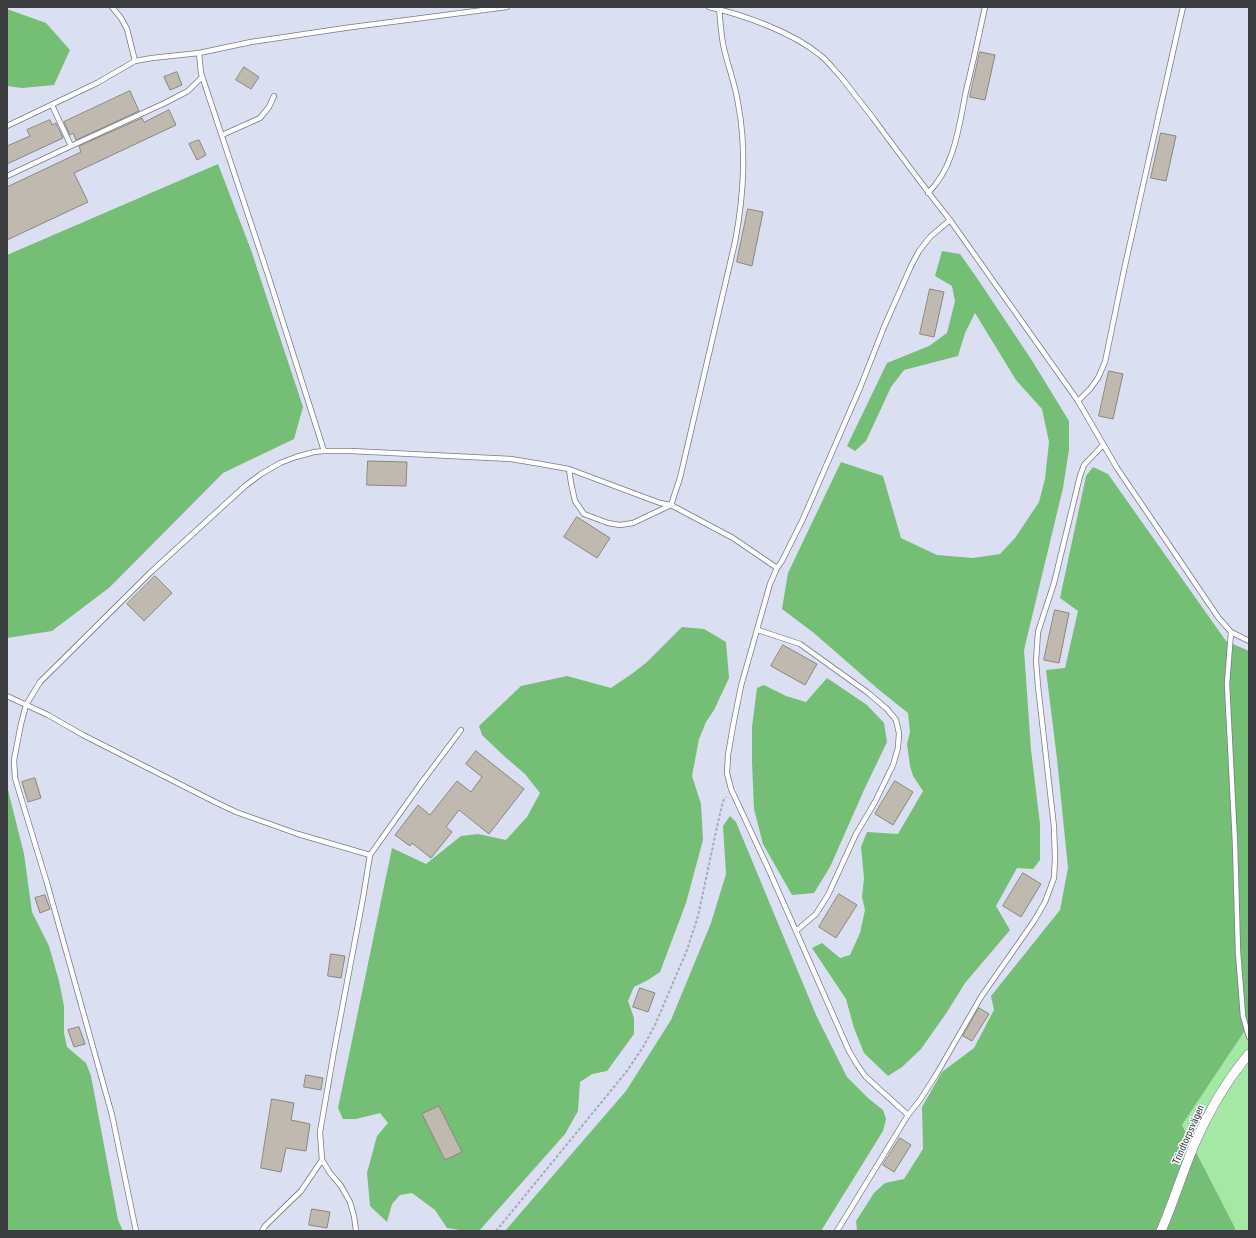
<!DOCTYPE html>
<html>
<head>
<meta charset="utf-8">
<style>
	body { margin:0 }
	#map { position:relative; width:1256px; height:1238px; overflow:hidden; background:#e8ecf8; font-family:"Roboto Condensed",sans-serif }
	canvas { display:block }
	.frame { position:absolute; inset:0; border:8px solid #3b3d41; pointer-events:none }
</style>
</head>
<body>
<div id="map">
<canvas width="1256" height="1238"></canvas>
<div class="frame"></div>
</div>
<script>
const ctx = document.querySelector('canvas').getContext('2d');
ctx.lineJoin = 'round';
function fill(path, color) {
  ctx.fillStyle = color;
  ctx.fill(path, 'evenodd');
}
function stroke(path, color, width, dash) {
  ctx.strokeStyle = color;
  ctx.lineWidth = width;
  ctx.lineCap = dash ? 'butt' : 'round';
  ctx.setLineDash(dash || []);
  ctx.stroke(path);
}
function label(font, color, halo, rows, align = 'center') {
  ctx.font = font + ' "Roboto Condensed",sans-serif';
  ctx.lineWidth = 3;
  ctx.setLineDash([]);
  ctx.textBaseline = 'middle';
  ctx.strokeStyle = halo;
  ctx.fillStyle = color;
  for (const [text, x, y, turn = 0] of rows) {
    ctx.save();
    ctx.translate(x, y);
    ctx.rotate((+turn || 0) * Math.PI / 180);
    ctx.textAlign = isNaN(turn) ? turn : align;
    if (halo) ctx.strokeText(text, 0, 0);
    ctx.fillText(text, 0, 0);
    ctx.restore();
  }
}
fill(new Path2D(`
	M7,7h1242v721l-359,503h-883z`), '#dae0f2');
fill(new Path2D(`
	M1246,1029h3v202h-15v-3l-52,-103z`), '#a5e7a5');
fill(new Path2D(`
	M7,9l39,14 24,27 -16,35 -32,3 -15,-2z
	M218,164l33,86 52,157 -9,32 -71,34 -113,114 -58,44 -45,7v-383z
	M942,251l18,3 17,24 54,81 38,62v29l-6,38 -39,162 7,100 9,74v36l-7,9 -16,-1 -21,38 14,24 -45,53 -18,29 -26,37 -19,18 -14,9 -24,-23 -10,-25 -8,-29 -34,-51 10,-5 18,15 10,-3 10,-22 5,-23 -3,-13 2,-19 -3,-31 6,-15 31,2 25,-43 -10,-15 -3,-10 -3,-22 3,-12 -2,-19 -30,-24 -64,-56 -32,-24 6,-36 53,-111 42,14 18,62 36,17 36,3 27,-4 15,-16 24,-36 6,-23 4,-37 -7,-33 -26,-29 -41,-67 -10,20 -7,23 -54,14 -13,17 -25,54 -11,10 -8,-5 40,-83 42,-17 18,-13 8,-32 -3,-15 -17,-10z
	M1093,467l15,7 118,167 23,10v378h-3l-64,96 53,103 -1,3h-377l-1,-10 18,-28 11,-10 19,-4 19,-30 -1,-42 20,-35 32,-24 20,-38 -3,-14 69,-86 8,-42 -11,-109 -11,-89 19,-2 13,-57 -18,-13 26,-122z
	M682,627l22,2 22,13 3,36 -15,32 -8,12 -7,17 -7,37 9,28 2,36 -17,63 -26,69 -12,8 -14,7 -6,14 6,17v16l-27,37 -15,3 -12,8 -2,29 -13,23 -86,97h-13l-19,-3 -12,-18 -23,-17 -12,2 -8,9 -5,18 -17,-16 -3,-33 10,-37 11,-13 -8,-10 -24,6h-13l-5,-11 54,-260 34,16 35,-28 17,-2 28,6 21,-23 13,-24 -15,-19 -22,-19 -21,-20 -3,-9 42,-40 46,-10 44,12 22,-15 14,-11z
	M827,678l40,27 17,18 3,19 -23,48 -34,77 -16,26 -22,2 -29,-51 -9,-35 -2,-47v-35l5,-39 7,-3 22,11 20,6z
	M7,786l17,68 8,58 17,34 10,35 5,25v27l3,14 19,16 5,13 27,144 5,11h-116z
	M730,816l6,6 80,193 31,62 22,22 14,11 3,9 -3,12 -62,100h-316l121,-140 45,-71 40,-97 15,-49 -3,-48z`), '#74be75');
const building = new Path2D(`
	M980,52l15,3 -10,45 -15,-3z
	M244,67l15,10 -8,12 -15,-9z
	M177,72l5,13 -12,5 -6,-13z
	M130,91l9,20 -63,29 -3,-7 -3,2 -6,-13z
	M169,110l7,15 -102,48 14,29 -81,38v-53l74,-35 -2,-6 63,-28 2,4z
	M50,120l2,5 4,-2 7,15 -56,26v-18l23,-10 -3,-6z
	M1161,133l15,3 -10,45 -15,-3z
	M199,140l7,15 -9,5 -8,-16z
	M748,209l15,3 -11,54 -15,-4z
	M930,289l14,3 -10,45 -14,-3z
	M1109,371l14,3 -10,45 -14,-3z
	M368,461l39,1 -1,24 -39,-1z
	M577,517l33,21 -13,20 -33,-21z
	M155,576l17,17 -28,28 -17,-17z
	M1055,610l14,3 -10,50 -15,-3z
	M783,645l34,19 -12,21 -34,-19z
	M476,751l48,38 -35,45 -30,-24 -13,17 6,5 -21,26 -19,-15 -2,3 -15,-11 23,-30 12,10 27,-34 14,11 11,-15 -16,-13z
	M35,778l6,20 -13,4 -6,-20z
	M895,781l18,11 -20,33 -18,-11z
	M1023,873l18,11 -20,33 -18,-11z
	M839,894l18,11 -21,33 -17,-11z
	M45,895l5,14 -10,4 -5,-15z
	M331,954l14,2 -4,22 -13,-2z
	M640,988l15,5 -7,19 -15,-5z
	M979,1008l10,6 -17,27 -9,-5z
	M79,1027l6,17 -11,3 -6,-17z
	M306,1075l17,3 -2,12 -17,-3z
	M272,1099l22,4 -3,17 19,4 -4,27 -20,-3 -5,24 -20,-4z
	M439,1106l23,46 -17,8 -23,-46z
	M900,1138l11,7 -17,27 -11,-7z
	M312,1209l18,3 -3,16 -18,-3z`);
fill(building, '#c0b9af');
stroke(building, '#8d867c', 1);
const service = new Path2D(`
	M112,7l9,11 6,11 8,32
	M709,7c35,8 83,25 111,48 8,6 14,15 21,22 11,14 21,27 32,41 25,34 50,68 77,102l128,181 39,67 101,149 13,15 18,9
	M199,53l2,20 67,202 56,176
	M52,105l19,41
	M7,126l90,-43 38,-22 17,-3 47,-5 52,-11 94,-14 162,-21
	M222,135l38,-17 9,-11 5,-11
	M7,176l64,-30 94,-43 23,-12 14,-14
	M928,193c27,-26 31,-68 38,-102 7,-28 13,-56 19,-84
	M1078,401l12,-12 8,-11 7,-16 19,-92 59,-263
	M569,469l2,14 4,18 9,13 24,9 12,2 13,-2 38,-18 9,-27 55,-236c9,-47 12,-92 3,-139 -3,-20 -11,-39 -15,-59 -2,-12 -3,-25 -4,-37
	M758,630l42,14 67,48 20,17 9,11 3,13 -1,15 -5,17 -18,37 -19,32 -28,61 -12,19 -20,17
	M1231,632l-4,52 8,159 3,109 5,64 6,21
	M7,696l41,19 35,20 130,66 23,11 62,22 72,21
	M908,1115l-42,-38 -8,-11 -9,-15 -81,-183 -37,-79 -4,-16 1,-18 5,-29 8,-40 29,-102 7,-16 5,-7 21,-42 57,-131 24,-61 27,-61 8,-15 11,-14 20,-17
	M136,1231l-24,-116 -65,-232 -32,-105 -1,-18 7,-36 5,-19 14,-23 111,-110 94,-86 16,-12 19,-11 16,-6 18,-5 10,-1h27l160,8 24,4 34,6 91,34 11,2 62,33 44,30
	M262,1231l3,-5 36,-35 21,-31
	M356,1231l-2,-15 -4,-14 -9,-16 -11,-13 -8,-13 -2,-28 14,-81 29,-153 7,-43 52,-73 39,-52
	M837,1231l71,-116 12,-15 16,-25 45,-78 53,-76 11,-19 9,-24 1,-20 -1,-31 -16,-141 -2,-25 2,-29 16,-49 26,-107 4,-11 19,-20`);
const minor = new Path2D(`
	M1161,1231c12,-28 21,-57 33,-86 14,-32 32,-64 55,-91`);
stroke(service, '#777b85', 6);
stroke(minor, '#777b85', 10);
stroke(new Path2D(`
	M496,1231l131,-160 16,-24 12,-22 32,-75 11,-34 19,-89 6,-26 3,-4`), '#a7abb4', 2, [3, 2]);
stroke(service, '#fff', 4.5);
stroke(minor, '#fff', 9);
label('10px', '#3b3d41', '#f8fafe', [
	["Trindtorpsvägen",1189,1135,-66]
]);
</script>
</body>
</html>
